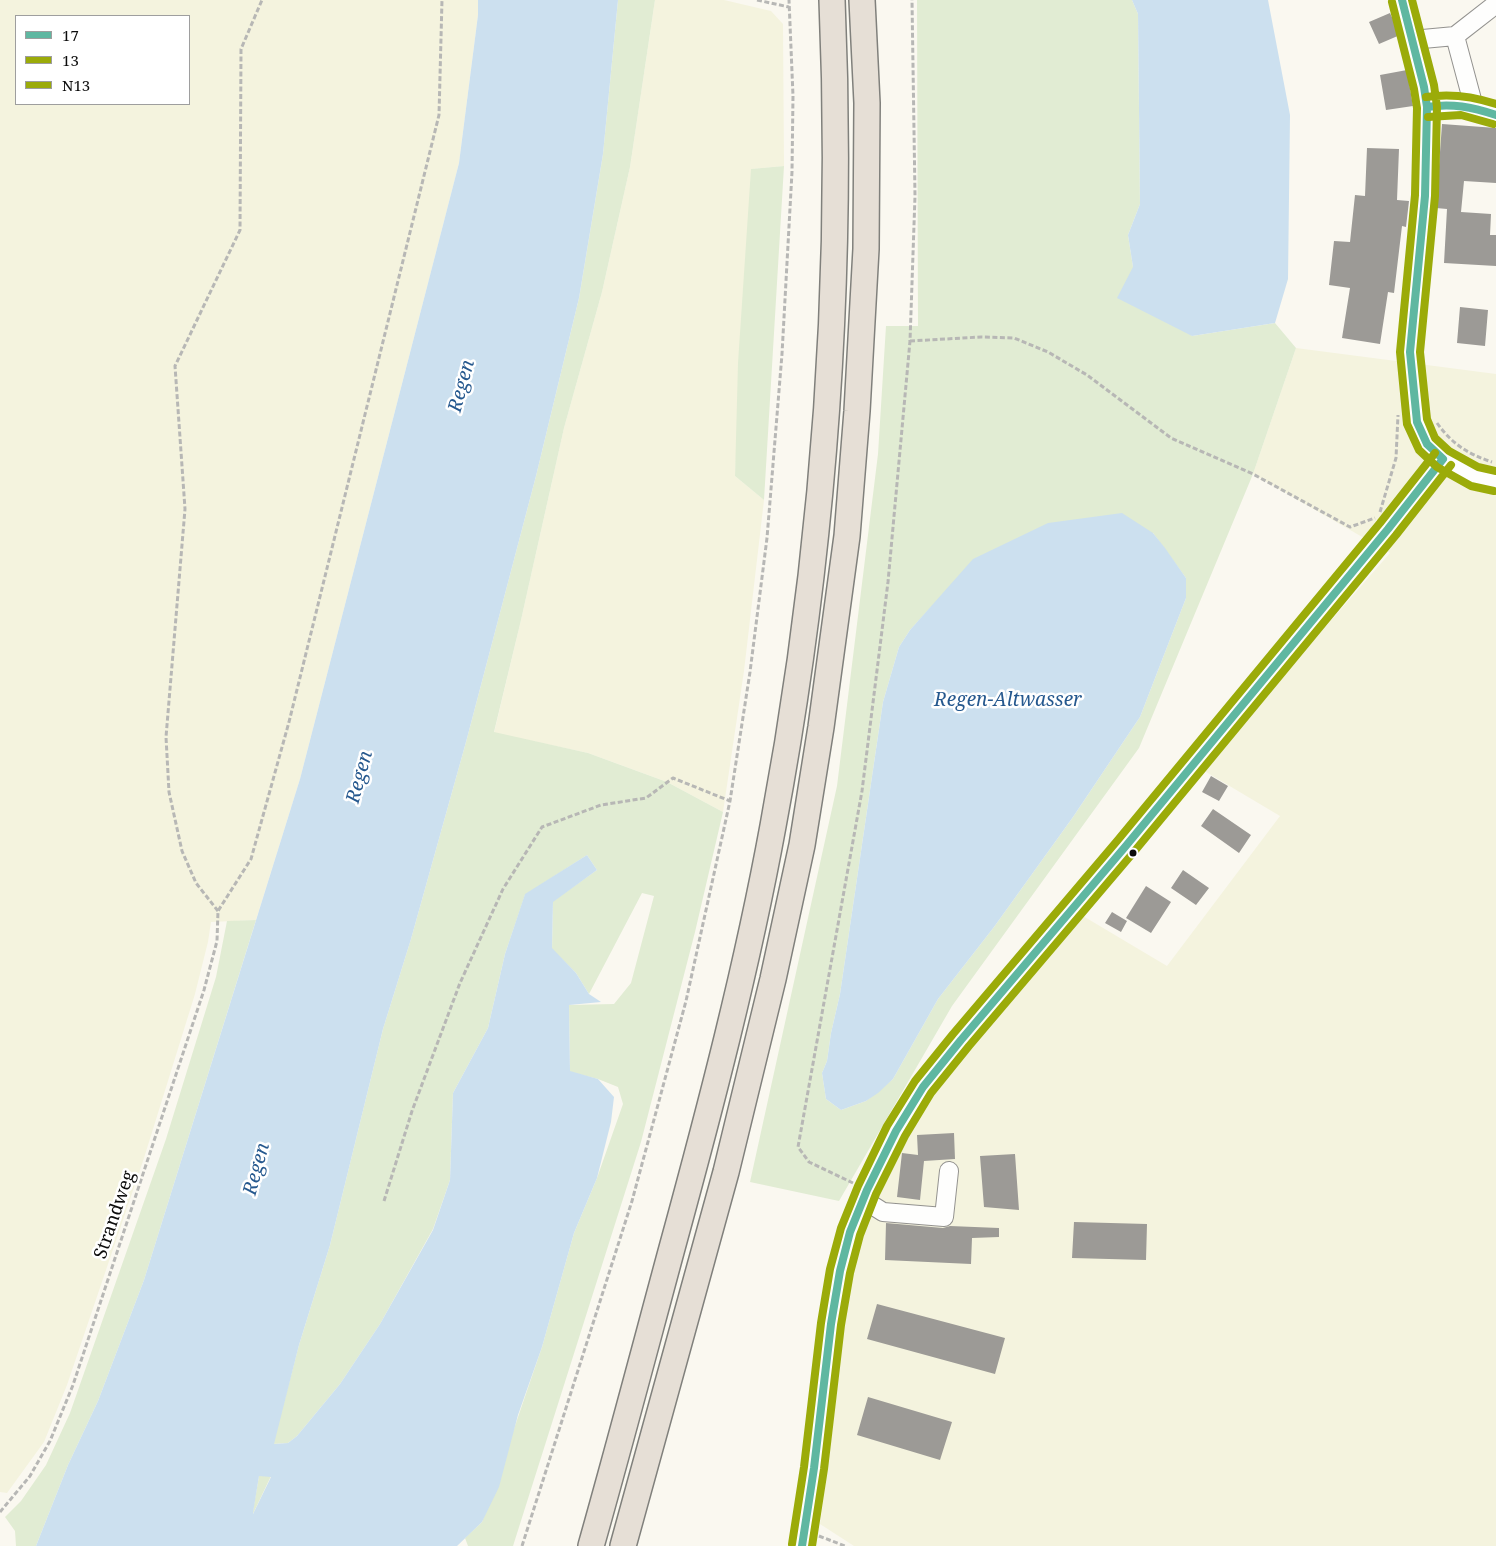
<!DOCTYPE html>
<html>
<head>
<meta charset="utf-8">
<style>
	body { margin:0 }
	#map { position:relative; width:1496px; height:1546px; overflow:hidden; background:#faf8f0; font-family:"Noto Serif",serif }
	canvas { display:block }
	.legend { position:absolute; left:15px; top:15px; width:175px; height:90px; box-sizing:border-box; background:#fff; border:1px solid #9e9e9e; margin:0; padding:6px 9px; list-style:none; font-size:15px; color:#0c0c0c }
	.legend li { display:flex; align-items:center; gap:10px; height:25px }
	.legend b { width:25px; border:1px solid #9e9e9e }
</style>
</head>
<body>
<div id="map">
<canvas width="1496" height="1546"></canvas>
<ul class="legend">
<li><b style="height:6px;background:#5fb7a1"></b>17</li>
<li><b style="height:6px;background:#9bab09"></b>13</li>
<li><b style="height:6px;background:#9bab09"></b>N13</li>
</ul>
</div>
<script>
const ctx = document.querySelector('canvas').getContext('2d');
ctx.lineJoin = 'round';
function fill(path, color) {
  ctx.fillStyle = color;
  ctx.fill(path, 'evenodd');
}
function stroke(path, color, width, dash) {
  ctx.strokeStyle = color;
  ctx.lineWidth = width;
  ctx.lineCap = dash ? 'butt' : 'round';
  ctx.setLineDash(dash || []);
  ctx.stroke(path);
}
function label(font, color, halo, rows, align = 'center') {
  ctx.font = font + ' "Noto Serif",serif';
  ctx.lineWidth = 5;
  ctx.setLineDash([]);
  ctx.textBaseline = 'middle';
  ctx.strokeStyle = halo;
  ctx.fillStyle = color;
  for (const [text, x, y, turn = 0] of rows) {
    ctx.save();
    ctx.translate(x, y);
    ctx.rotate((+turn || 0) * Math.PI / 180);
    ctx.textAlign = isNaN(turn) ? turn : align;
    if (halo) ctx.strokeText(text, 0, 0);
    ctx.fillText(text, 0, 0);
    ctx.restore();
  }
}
fill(new Path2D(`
	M0,0h478v15l-19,148 -159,616 -44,141 -45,2 -3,20 -13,52 -51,164 -77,227 -23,57 -37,51 -7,-1zM16,16h173v88h-173z
	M655,0h69l47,11 12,13 1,142 -32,3 -17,307 29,24 -20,171 -21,141 -56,-30 -79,-29 -94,-20 27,-113 43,-192 38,-136 28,-125z
	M1296,348l200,26v1172h-642l-34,-22 12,-90 16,-143 12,-56 18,-49 27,-49 31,-46 33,-42 51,-57 63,-76 84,50 113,-150 -79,-47 189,-216 -137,-79z`), '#f4f3de');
fill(new Path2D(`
	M618,0h37l-25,167 -28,125 -38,136 -43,192 -27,112 94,21 79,29 56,30 -28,120 -54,210 -128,404h-45l-3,-8 17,-16 60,-175 32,-114 23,-55 26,-74 -5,-17 -20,-8 -28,-7 -1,-67 45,-1 17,-21 23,-87 -12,-3 -53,101 -13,-21 -24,-24 1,-48 44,-31 -10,-15 -62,40 -20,59 -17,74 -35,65 -3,87 -17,49 -53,95 -40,60 -43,52 -9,7 -15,1 26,-99 31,-100 53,-216 28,-90 55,-197 70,-266 43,-178 24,-144z
	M917,0h215l6,14 2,190 -12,31 5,32 59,69 83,-13 21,25 -43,126 -114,274 -187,258 -113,195 -89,-19 87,-396 41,-332 8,-128h32zM1153,533l33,45v20l-46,119 -67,100 -79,110 -56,72 -45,80 -27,22 -25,9 -15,-11 -4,-26 5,-12 4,-28 9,-39 43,-292 16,-55 11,-17 21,-23z
	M784,166l-20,334 -29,-24 3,-113 13,-194z
	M256,920l-112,360 -46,121 -30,64 -32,81h-20l-1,-15 -10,-14 16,-16 25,-36 24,-52 96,-274 50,-162 11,-56z
	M259,1476h12l-19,40z`), '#e1ecd3');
fill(new Path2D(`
	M478,0h140l-15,154 -24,144 -43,178 -70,266 -55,197 -28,90 -53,216 -31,100 -25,99 14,-1 9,-7 43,-52 40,-60 53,-94 17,-50 3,-87 35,-65 17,-74 20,-60 62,-39 10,15 -44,32 -1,46 24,25 13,21 12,8 -32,3 1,66 28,8 16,18 -3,25 -14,56 -23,55 -32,114 -24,68 -19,72 -17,35 -25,24h-421l32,-81 30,-64 46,-121 156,-501 159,-616 19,-148zM259,1476l12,1 -18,37v-1z
	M1132,0h136l22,115 -2,164 -13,44 -83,13 -75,-38 16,-31 -5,-32 12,-31 -2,-190z
	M1122,513l31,20 12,15 21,30v20l-46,119 -67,100 -79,110 -56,72 -45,80 -15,14 -12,8 -25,9 -15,-11 -4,-26 5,-12 4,-28 9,-39 43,-292 16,-55 11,-17 63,-71 75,-36z`), '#cce0ef');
fill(new Path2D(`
	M1390,13l10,22 -21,9 -10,-22z
	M1407,70l6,36 -27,4 -6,-35z
	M1442,124l54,4v55l-32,-2 -3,31 30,2 -1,21h6v31l-52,-3 3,-54 -11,-1z
	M1367,148l32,1 -2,51 12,1 -3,26 -4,-1 -8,67 -6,-1 -8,52 -38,-6 8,-50 -21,-3 5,-44 16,1 5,-47 10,1z
	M1460,307l28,3 -3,36 -28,-3z
	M1211,776l17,10 -9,15 -17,-9z
	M1213,809l38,26 -12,18 -38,-27z
	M1183,870l26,18 -13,17 -25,-17z
	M1146,886l25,16 -20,31 -25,-15z
	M1112,912l15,9 -6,11 -16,-9z
	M954,1133l1,26 -31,2 -4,39 -23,-3 5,-44 16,2 -1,-20z
	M1015,1154l4,56 -35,-3 -4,-51z
	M1074,1222l73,2 -1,36 -74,-2z
	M886,1223l57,5 7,-2 49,2v9l-27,1 -1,26 -86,-4z
	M877,1304l128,34 -10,36 -128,-35z
	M868,1397l84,25 -12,38 -83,-25z`), '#9c9a96');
const minor = new Path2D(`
	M1402,0l22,87 3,20v44l-2,45 -15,156 7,70 10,22 16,15 32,18 21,4
	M1455,36l41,-32
	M1412,40l43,-4 19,71
	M1427,107c30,-5 41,-2 69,8
	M864,1200l19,12 61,5 5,-46
	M802,1546l12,-78 17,-144 9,-53 10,-39 17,-42 29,-59 27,-44 38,-47 164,-193 263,-318 55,-70`);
const highway = new Path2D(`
	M591,1546c28,-99 54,-198 81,-298 38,-139 75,-280 101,-422 51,-272 71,-549 59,-826
	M623,1546l103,-374 47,-193 29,-134 19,-118 26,-191 10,-125 9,-162 1,-146 -5,-103`);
stroke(minor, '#93928f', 20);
stroke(highway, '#80807c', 28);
stroke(new Path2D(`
	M757,0l32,7
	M910,341l71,-4 33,1 34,14 39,23 84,63 82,36 97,53 25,-9
	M1437,423c15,21 31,31 55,39
	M1380,512l16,-54 2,-43
	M218,911l-22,-28 -14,-32 -13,-59 -3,-55 19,-228 -10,-143 65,-136 1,-181 21,-49
	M853,1183l-44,-21 -11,-15 64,-356 26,-209 22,-241 5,-145 -3,-196
	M384,1201l28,-90 48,-128 43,-94 39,-62 59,-22 45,-7 27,-20 57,23
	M0,1512l30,-36 20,-35 23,-56 131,-395 13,-49 1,-30 33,-52 38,-137 150,-607 3,-115
	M819,1536l26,10
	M522,1546l110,-345 54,-200 44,-200 20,-129 17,-134 15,-184 10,-182 1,-76 -4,-96`), '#b7b7b5', 3, [5, 2.5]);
stroke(minor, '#fefefd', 18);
stroke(highway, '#e6dfd6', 25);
stroke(new Path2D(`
	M1402,0l22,87 3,20 -2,89 -15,156 7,70 10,22 16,15
	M1427,107c25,-4 45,0 69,8
	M802,1546l12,-78 17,-144 9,-53 10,-39 17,-42 29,-59 27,-44 38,-47 164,-193 263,-318 55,-70`), '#5fb7a1', 8);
stroke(new Path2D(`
	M1392,2l22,87 3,19 -2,87 -15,157 7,72 12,26 18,17 34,19 23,5
	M1428,117l33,-2 32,9
	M812,1546l12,-77 17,-144 9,-52 10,-38 16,-41 29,-58 26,-43 38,-47 164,-193 263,-318 55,-70`), '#9bab09', 8);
stroke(new Path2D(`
	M1412,0l22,85 3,22 -2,89 -15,156 7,67 8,19 14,13 29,16 18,4
	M1426,97c25,-4 46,-1 70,7
	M792,1544l12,-77 17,-144 9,-54 11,-41 17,-42 29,-60 28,-45 38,-47 164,-193 263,-318 55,-70`), '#9bab09', 8);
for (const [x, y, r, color] of [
	[1133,853,4.5,"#0c0c0c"]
]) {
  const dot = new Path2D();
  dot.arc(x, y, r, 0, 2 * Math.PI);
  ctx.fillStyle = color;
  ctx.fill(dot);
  stroke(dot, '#fff', 2);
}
label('18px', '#0c0c0c', '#fff', [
	["Strandweg",115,1215,-71]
]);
label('italic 19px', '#25588e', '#fff', [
	["Regen",462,386,-75],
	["Regen-Altwasser",1008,701],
	["Regen",360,777,-75],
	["Regen",257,1169,-75]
]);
</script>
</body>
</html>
